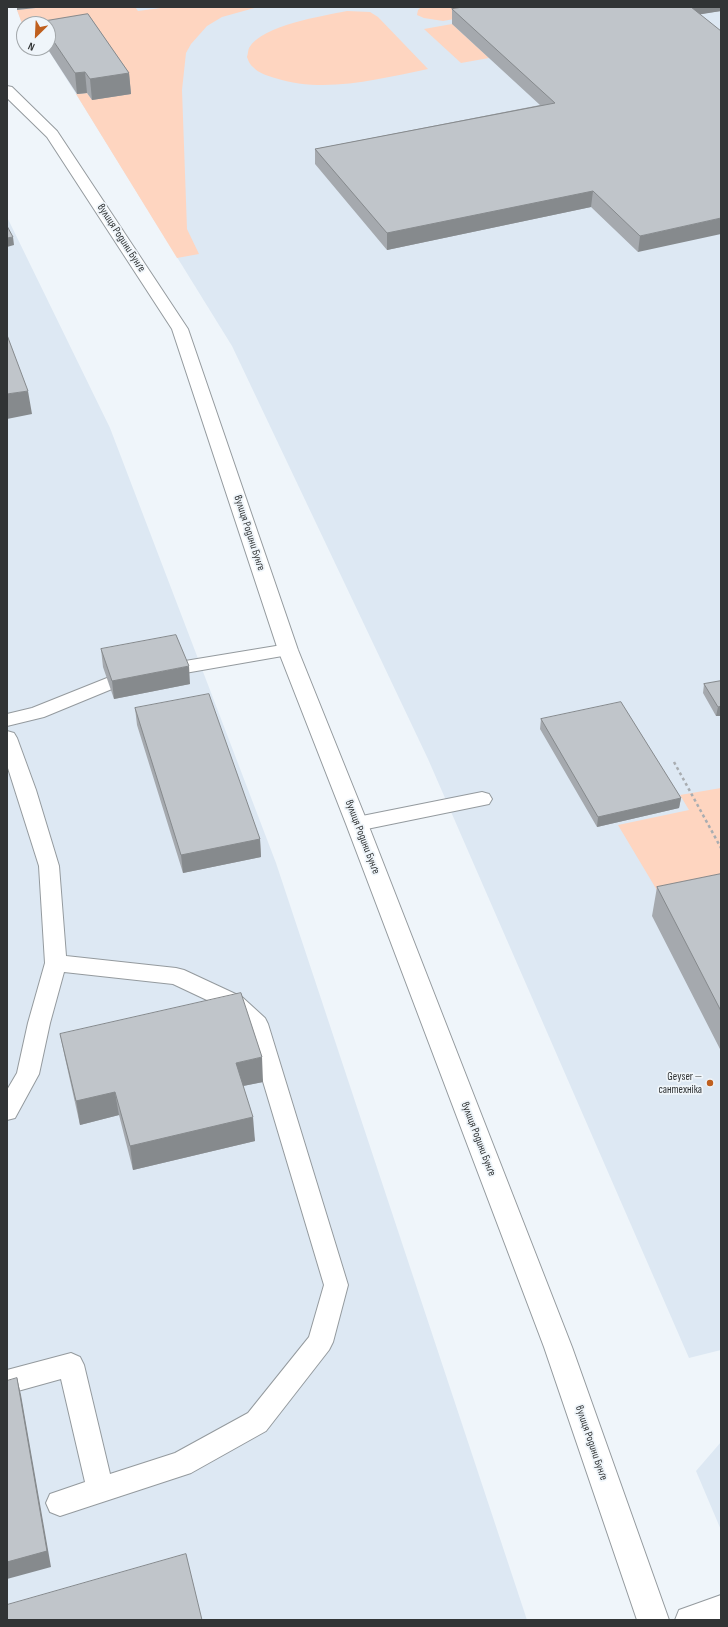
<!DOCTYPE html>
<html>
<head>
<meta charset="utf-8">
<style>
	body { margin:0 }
	#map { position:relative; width:728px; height:1627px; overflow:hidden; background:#eff5fa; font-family:"Sofia Sans Condensed",sans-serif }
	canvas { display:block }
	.frame { position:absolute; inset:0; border:8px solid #313435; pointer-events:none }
	.north { position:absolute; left:16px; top:16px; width:40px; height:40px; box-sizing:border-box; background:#eff5fa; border:1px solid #a3a8ab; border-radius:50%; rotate:204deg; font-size:11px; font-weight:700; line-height:16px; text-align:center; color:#313435 }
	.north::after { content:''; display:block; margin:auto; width:14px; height:18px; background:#bf5f1e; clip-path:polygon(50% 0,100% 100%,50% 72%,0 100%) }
</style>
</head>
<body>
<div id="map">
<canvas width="728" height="1627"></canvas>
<div class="frame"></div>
<div class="north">N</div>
</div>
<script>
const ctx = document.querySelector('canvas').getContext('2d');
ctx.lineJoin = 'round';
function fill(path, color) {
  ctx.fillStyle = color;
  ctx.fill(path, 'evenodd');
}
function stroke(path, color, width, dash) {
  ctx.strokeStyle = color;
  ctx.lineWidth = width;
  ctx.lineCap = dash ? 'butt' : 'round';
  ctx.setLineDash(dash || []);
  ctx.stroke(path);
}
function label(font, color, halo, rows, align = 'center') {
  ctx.font = font + ' "Sofia Sans Condensed",sans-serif';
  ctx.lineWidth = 3.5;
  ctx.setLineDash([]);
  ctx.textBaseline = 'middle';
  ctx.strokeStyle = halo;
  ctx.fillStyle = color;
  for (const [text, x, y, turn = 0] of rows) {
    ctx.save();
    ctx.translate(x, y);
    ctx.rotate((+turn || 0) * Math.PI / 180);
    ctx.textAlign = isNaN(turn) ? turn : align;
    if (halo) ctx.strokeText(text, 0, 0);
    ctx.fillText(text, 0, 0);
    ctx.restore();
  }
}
fill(new Path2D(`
	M45,7h676v1343l-32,8 -261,-599 -196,-413 -156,-252 -29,-46h1v-24h-24v5l-7,-19z
	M7,217l103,211 166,435 251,757h-520z
	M721,1442v88l-25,-59z`), '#dde8f3');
fill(new Path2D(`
	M45,7h90l3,4 30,-4h90l-36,10 -15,9 -16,18 -5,9 -4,37 5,139 12,25 -22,4 -101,-164 11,-1 5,7 -44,-76h-24v5l-7,-19z
	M421,7h100l-78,14 -19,-3 -7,-3 1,-5z
	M347,11l23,1 8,5 50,52c-50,10 -103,25 -153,9 -7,-2 -17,-5 -22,-11 -3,-2 -5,-7 -6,-10 1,-3 1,-7 2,-9 13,-23 74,-32 98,-37z
	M452,24l37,34 -28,5 -37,-34z
	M721,788v108l-54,11 -49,-82 71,-15 -9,-15z`), '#fed5c0');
const service = new Path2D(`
	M288,644l6,2 3,4 -3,4 -109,19 -73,16 -68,28 -37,9v-12l25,-6 75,-30 78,-17z
	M7,731l7,2 3,5 19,52 23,76 7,90 110,12 8,2 58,27 23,21 3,6 80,261 -15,57 -4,8 -63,81 -75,42 -131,43 -10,-4 -4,-9 4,-9 35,-12 -24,-103 -54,15v-24l64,-17 9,4 4,8 26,109 65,-21 73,-40 61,-76 15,-52 -77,-257 -21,-19 -53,-25 -109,-12 -14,51 -11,51 -24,44 -8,2v-30l10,-17 11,-50 17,-60 -6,-97 -32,-101z
	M482,792l7,2 3,5 -3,5 -132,27 -7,-2 -3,-5 3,-5 7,-2z
	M721,1595v25h-46l4,-10z`);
const minor = new Path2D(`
	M7,86l5,1 45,44 131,198 110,321 70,174 204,523 97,273h-32l-93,-273 -198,-523 -68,-174 -106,-321 -125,-192 -40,-39z`);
stroke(service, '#949a9e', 2);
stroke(minor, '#949a9e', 2);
stroke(new Path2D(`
	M674,762l47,86`), '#a9adb1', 2.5, [3, 3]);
fill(service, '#fff');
fill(minor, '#fff');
fill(new Path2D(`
	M721,7v4l-21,3 -62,238 -47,-45 -204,43 -72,-86v-15l225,-44 -88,-81v-15z
	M88,14l41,59 2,21 -39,6 -5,-7 -10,1 -30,-46h1v-24h-7l-1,-2z
	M101,649l89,35 -76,15 -11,-32z
	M721,681v35h-5l-13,-23 1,-9z
	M135,708l125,131 1,18 -78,16 -46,-148z
	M541,719l140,79 -2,10 -82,19 -57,-98z
	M721,874v177l-69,-135 5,-29z
	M60,1034l203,48 -20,4 12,55 -122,29 -14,-55 -39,10 -15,-67z`), '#a5a9ae');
fill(new Path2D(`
	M17,7h28l-28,3z
	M698,7h23v4l-37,6 1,-8z
	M85,72l2,21 -10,1 -2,-21z
	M129,73l2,21 -39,6 -2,-21z
	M593,191l-2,16 -204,43v-17z
	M721,218v16l-83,18 2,-16z
	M13,237l1,8 -7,2v-9z
	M28,391l4,23 -25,5v-25z
	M189,666l1,18 -76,15 -2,-18z
	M721,706v10h-5l2,-9z
	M681,798l-2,10 -82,19 1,-10z
	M260,839l1,18 -78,16 -2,-18z
	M262,1057l1,25 -25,5 -2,-24z
	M115,1092l4,23 -39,10 -4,-24z
	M253,1117l2,24 -122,29 -3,-24z
	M17,1378l4,17 30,172 -44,12v-17z`), '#868a8d');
const building = new Path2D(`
	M463,7h228l30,24v187l-81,18 -47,-45 -206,42 -72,-84 240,-46 -103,-94z
	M88,14l41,59 -39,6 -5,-7 -10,1 -27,-40v-9h-6l-2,-2z
	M7,226l6,11 -6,1z
	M7,335l21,56 -21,3z
	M176,635l13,31 -77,15 -11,-32z
	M721,681v25l-3,1 -14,-23z
	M209,694l51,145 -79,16 -46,-147z
	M621,702l60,96 -83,19 -57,-98z
	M721,874v137l-64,-124z
	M241,993l21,64 -26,6 17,54 -123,29 -15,-54 -39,9 -16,-67z
	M17,1378l30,173 -40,11v-181z
	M186,1554l16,66h-195v-15z`);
fill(building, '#c0c5ca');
stroke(building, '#868a8d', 1);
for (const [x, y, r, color] of [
	[710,1083,4,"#bf5f1e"]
]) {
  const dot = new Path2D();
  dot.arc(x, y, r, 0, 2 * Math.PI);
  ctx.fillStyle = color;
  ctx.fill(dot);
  stroke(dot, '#eff5fa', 1.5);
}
label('11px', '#313435', '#eff5fa', [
	["вулиця Родини Бунґе",121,238,57],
	["вулиця Родини Бунґе",249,533,72],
	["вулиця Родини Бунґе",362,837,69],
	["вулиця Родини Бунґе",478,1139,69],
	["вулиця Родини Бунґе",591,1443,71]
]);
label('11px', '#313435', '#eff5fa', [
	["Geyser —",702,1077],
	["сантехніка",702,1090]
], 'right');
</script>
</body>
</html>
